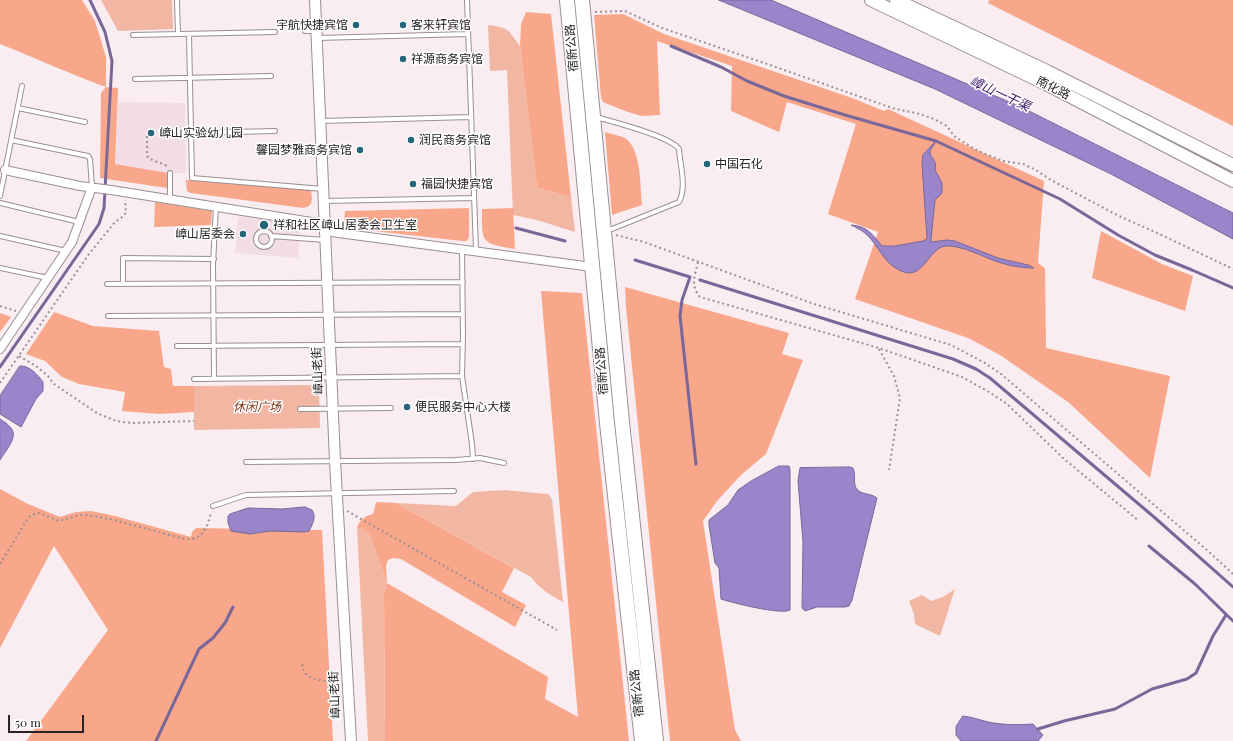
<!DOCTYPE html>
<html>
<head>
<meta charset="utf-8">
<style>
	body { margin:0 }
	#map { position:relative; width:1233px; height:741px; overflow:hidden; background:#faedf2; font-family:"Playfair Display",serif }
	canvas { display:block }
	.scale { position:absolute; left:8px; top:715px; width:76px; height:18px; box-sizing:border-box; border:2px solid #282325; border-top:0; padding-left:5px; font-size:12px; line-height:14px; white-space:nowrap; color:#282325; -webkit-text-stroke:3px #fefefe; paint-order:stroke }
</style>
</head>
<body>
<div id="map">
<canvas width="1233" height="741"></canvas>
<div class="scale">50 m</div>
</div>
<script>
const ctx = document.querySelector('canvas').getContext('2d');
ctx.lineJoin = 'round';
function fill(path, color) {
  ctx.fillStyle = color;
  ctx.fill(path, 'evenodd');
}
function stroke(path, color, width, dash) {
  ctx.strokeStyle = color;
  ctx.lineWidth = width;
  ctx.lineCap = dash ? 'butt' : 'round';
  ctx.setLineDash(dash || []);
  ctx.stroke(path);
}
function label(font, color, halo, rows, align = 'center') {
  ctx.font = font + ' "Playfair Display","Noto Sans SC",serif';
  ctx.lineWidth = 3;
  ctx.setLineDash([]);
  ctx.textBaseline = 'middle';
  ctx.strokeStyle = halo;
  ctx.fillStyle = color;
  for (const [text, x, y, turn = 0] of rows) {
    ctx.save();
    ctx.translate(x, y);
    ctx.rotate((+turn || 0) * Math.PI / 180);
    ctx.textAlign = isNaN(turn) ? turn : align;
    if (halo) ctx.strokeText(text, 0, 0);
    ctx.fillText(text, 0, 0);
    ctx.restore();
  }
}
fill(new Path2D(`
	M118,102l67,1 1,70h-24l-47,-8z
	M238,217l63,5 -3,36 -63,-5z`), '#f2dde6');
fill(new Path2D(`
	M101,0h71l1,29 -55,2z
	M488,25c22,3 19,4 32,21l17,142 34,9 4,35 -38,-12 -24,-5 -6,-145 -17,1z
	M319,385l1,43 -126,2v-44z
	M504,490l44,4 4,5 11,103c-13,-7 -23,-13 -32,-25l-135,-74 60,3 17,-14z
	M357,528l6,1 7,6 17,48 -3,9 1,149h-17z
	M955,589l-15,47 -25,-12 -1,-10 -5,-13 13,-6 9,6 12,-4z`), '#f1b7a3');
fill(new Path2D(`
	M0,0h82l13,21 11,36v30l12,1 -3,76 53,9 -1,15 -67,-10 1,-85 5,-6c-36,-13 -71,-29 -106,-43z
	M989,0h244v126l-245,-123z
	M526,12l25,2 20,183 -34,-9 -17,-142 1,-22z
	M623,14l41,20 188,64 32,13 4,-2 156,72 -6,82 7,5 1,80 124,28 -20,102 -82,-76 -68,-47 -32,-17 -113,-39 23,-67 -50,-18 28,-90 -69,-22 -8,30 -48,-21 1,-45 -75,-25 3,74 -18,1 -14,-4 -18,-7 -7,-3 -2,-5 -7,-82z
	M605,132c5,2 12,3 18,5 19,9 17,50 19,68l-30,10z
	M186,180l125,10c1,10 3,16 -8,18l-112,-15 -4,-2z
	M155,202l57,9 -1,14 -57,2z
	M469,208v29l-2,4h-5l-115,-13 -3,-3 1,-14z
	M513,208l2,41c-35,-6 -33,-6 -33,-40z
	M1101,231l61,33 31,12 -8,35 -93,-33z
	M625,287l164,46 -7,21 21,6 -37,94 -25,21 -24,26 -14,20 32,209 6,11h-71l-44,-434z
	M541,291l41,2 47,448h-244l-1,-149 3,-9 -17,-48 -7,-6 -6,-1c3,-9 8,-12 16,-14l3,-12 20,1 118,65 -12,24 24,13 -11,22 -114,-68 -8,-1 -5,2 -2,6 1,17 161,94 -3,22 33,18z
	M54,312l39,14 66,5 5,36 7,2 2,17h21v26l-35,2 -37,-3 3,-19 -46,-8 -17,-7 -17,-16 -19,-7z
	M0,313l11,4 -11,15z
	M0,489l28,15 32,13 16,-5 15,-1 24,5 76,21 1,-5 4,-4 126,2 11,211h-307l82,-111 -54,-84 -54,102z`), '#f8a78a');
const water = new Path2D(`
	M719,0h52l250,107 212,106v26l-122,-65 -176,-85z
	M936,141l-6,10v3c4,7 7,8 5,16l7,13v10l-7,7 -4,39v3l16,-2 8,1 43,17 30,7 6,3c-12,0 -24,-2 -36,-6 -15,-5 -36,-17 -52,-16 -19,2 -22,37 -47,24 -15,-7 -21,-25 -32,-35 -5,-5 -10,-7 -16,-10 16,1 21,9 31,21h13l28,-5 4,-2 -5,-76 1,-8z
	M20,366c9,-1 18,9 23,16v9l-7,8 -15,28 -21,-13v-18z
	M0,419c3,2 8,5 10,8 10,9 -5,24 -10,33z
	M779,466h10l1,4v140c-9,5 -57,-7 -69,-11l-2,-31 -4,-5 -6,-38v-5l19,-15 10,-15 13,-9z
	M850,467l3,1c3,6 0,14 3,20 4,7 15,5 21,10l-25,102 -3,6 -4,1h-28l-12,4 -3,-3 1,-66 -5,-61 2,-13z
	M305,507l7,3c5,7 0,15 -3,21l-5,1 -34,-1 -20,3 -19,-3 -3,-8v-7l2,-2 18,-6 34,1z
	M963,716c9,1 17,4 25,6 15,3 29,3 45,2l10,11 -5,6h-77l-5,-6v-8z`);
fill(water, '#9a84ca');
stroke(water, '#786798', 1);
stroke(new Path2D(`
	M671,46l50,21 26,14 37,15 61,19 91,26 124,58 58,36 37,20 37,15 41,18
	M516,228l49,13
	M635,260l55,17 -8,23 -2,16 16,148
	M700,280l253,79 23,10 14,9 164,139 79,70
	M0,367l99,-143 5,-16 8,-147 -7,-29 -15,-32
	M1149,546l46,38 38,37
	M1038,729l26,-8 51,-12 37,-20 35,-10 9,-6 17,-37 13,-21
	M156,741l43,-92 14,-11 12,-15 8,-16`), '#786798', 3);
const service = new Path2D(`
	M177,0l1,34
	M467,0l9,250
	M305,31h11
	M189,34l3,144 131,11
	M133,35l142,-3
	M317,38l151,-4
	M135,79l136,-3
	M18,108l67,14
	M596,117c17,5 74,19 83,32 1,16 8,38 0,53l-72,29
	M320,121l151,-4
	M191,133l84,-2
	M11,140l77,16 2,3 2,28
	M0,196l22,-110
	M170,199v-26
	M324,201l150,-3
	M0,203l79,19
	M256 239a8 8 0 1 1 16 0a8 8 0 1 1-16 0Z
	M0,236l66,15
	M271,236l54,4
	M462,249l1,87 -1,40 10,68 1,15
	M0,268l48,10
	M107,284l356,-2
	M123,284v-26l91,1
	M108,316l355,-2
	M177,346l286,-2
	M194,379l268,-3
	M214,379l-1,-115 3,-57
	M300,409l91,-1
	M246,462l210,-2 24,-2 24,5
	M213,506l33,-11 208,-4`);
const minor = new Path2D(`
	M5,170l75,16 31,4 213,34
	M324,231l268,36
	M0,349l72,-107 20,-55`);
const tertiary = new Path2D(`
	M315,0l20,461 16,280`);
const secondary = new Path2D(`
	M871,0l173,83 189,98
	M896,0l151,71 186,94`);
const trunk = new Path2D(`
	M567,0l40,423 35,318
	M582,0l40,422 34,319`);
stroke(service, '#9a8e93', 6);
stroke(minor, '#9a8e93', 10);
stroke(tertiary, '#9a8e93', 12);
stroke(secondary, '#9a8e93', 14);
stroke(trunk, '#9a8e93', 16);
stroke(new Path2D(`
	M595,12l30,-1 37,17 108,37 122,43 28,6 14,5 13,7 7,10 6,4 18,11 25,10 20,3 13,6 15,10 68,36 36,16 78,37
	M147,136v20c5,6 15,6 21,11
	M616,235l28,7 170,62 137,41 34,18 16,11 207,177 25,23
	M698,262c-3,13 -8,23 2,35l179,51 83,29 27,15 18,12 56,54 76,63
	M0,306l16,5
	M879,349l15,27 6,22 -11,72
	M19,356l17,10 12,10 6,8 43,29 19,8 16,2 62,-2
	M0,383l89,-129 26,-32 6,-4 5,-5 -1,-13
	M347,511l210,119
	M0,564l25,-41 6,-8 8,-2 20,8 20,-6h7l24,4 75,20c18,2 23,-13 26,-27
	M302,664c1,3 1,6 3,9 7,8 24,8 34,10`), '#9a9194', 2, [2, 3]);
stroke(service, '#fff', 4);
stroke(minor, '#fff', 8);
stroke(tertiary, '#fff', 10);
stroke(secondary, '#fff', 12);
stroke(trunk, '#fff', 14);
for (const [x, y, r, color] of [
	[356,25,4,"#246579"],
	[403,25,4,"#246579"],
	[403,59,4,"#246579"],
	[151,133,4,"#246579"],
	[411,140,4,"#246579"],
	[360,150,4,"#246579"],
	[707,164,4,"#246579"],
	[413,184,4,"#246579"],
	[264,225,5,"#246579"],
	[243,234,4,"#246579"],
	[407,407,4,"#246579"]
]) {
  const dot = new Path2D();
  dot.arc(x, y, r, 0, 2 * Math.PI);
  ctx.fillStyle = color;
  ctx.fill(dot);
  stroke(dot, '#fefefe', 1.5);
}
label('12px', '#282325', '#fefefe', [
	["宇航快捷宾馆",348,25,"right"],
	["客来轩宾馆",411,25],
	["祥源商务宾馆",411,59],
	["嶂山实验幼儿园",159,133],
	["润民商务宾馆",419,140],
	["馨园梦雅商务宾馆",352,150,"right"],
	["中国石化",715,164],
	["福园快捷宾馆",421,184],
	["祥和社区嶂山居委会卫生室",273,225],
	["嶂山居委会",235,234,"right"],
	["便民服务中心大楼",415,407]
], 'left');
label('12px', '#282325', '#fefefe', [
	["宿新公路",572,48,-95],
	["南化路",1053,88,27],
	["嶂山老街",318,371,-93],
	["宿新公路",602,371,-95],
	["宿新公路",637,693,-96],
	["嶂山老街",335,695,-93]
]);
label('italic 12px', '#7b3318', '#fefefe', [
	["休闲广场",257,407]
]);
label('italic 13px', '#3b176a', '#fefefe', [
	["嶂山一干渠",1000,94,25]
]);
</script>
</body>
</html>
